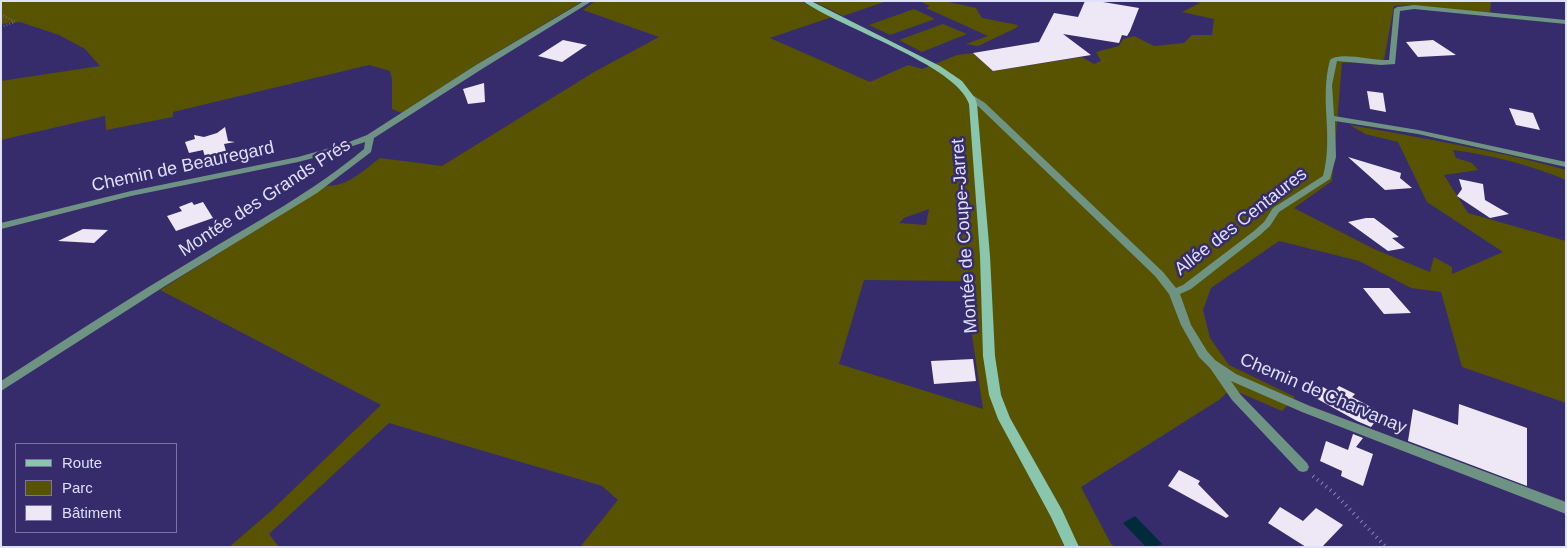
<!DOCTYPE html>
<html>
<head>
<meta charset="utf-8">
<style>
	body { margin:0 }
	#map { position:relative; width:1567px; height:548px; overflow:hidden; background:#362c6c; font-family:Helvetica,sans-serif }
	canvas { display:block }
	.frame { position:absolute; inset:0; border:2px solid #dfdffe; pointer-events:none }
	.legend { position:absolute; left:15px; top:443px; width:162px; height:90px; box-sizing:border-box; background:#362c6c; border:1px solid #7a74a6; margin:0; padding:6px 9px; list-style:none; font-size:15px; color:#dfdffe }
	.legend li { display:flex; align-items:center; gap:10px; height:25px }
	.legend b { width:25px; border:1px solid #7a74a6 }
</style>
</head>
<body>
<div id="map">
<canvas width="1567" height="548"></canvas>
<div class="frame"></div>
<ul class="legend">
<li><b style="height:6px;background:#89c6ad"></b>Route</li>
<li><b style="height:14px;background:#575300"></b>Parc</li>
<li><b style="height:14px;background:#eee7f6"></b>Bâtiment</li>
</ul>
</div>
<script>
const ctx = document.querySelector('canvas').getContext('2d');
ctx.lineJoin = 'round';
function fill(path, color) {
  ctx.fillStyle = color;
  ctx.fill(path, 'evenodd');
}
function stroke(path, color, width, dash) {
  ctx.strokeStyle = color;
  ctx.lineWidth = width;
  ctx.lineCap = dash ? 'butt' : 'round';
  ctx.setLineDash(dash || []);
  ctx.stroke(path);
}
function label(font, color, halo, rows, align = 'center') {
  ctx.font = font + ' Helvetica,sans-serif';
  ctx.lineWidth = 5;
  ctx.setLineDash([]);
  ctx.textBaseline = 'middle';
  ctx.strokeStyle = halo;
  ctx.fillStyle = color;
  for (const [text, x, y, turn = 0] of rows) {
    ctx.save();
    ctx.translate(x, y);
    ctx.rotate((+turn || 0) * Math.PI / 180);
    ctx.textAlign = isNaN(turn) ? turn : align;
    if (halo) ctx.strokeText(text, 0, 0);
    ctx.fillText(text, 0, 0);
    ctx.restore();
  }
}
fill(new Path2D(`
	M1,1h582l-104,62 -77,50 -10,-4v-29l-2,-9 -21,-6 -196,47v5l-67,13 -1,-14 -104,24v-59l99,-15 -15,-17 -26,-14 -39,-13 -19,2z
	M595,1h206l31,16 -62,21 100,44 38,-17 14,4 35,-14 16,-2 20,18 89,-14 12,7 7,-3 -5,-9 23,-6 4,-7 11,-3 20,10 30,-3 8,-8h20l2,-16 -32,-7 18,-9 -11,-2h302l-1,12 -82,-8 -14,1 -10,54 -42,3 -10,118 -38,27 80,41 56,23 4,-15 18,10v7l51,-22 -76,-50 -29,-60 -33,-8 -15,-9c72,13 145,25 216,45v10c-35,-15 -75,-25 -113,-30l3,8 16,5 6,7 -34,5 24,38 98,28v162l-104,-36 -21,-75 -30,-4 -52,-27 -80,-20 -68,47 -8,22 7,28 19,27 66,32 -13,14 -51,-22 -12,11 -138,87 30,57 5,3h-536l38,-47 -16,-14 -213,-63 -120,111 10,13h-50l41,-35 111,-107 -221,-115 166,-104c21,1 38,-16 54,-28l62,8 152,-94 65,-35 -76,-27zM929,209l-3,16 -27,-2 5,-5zM864,280l100,1 19,128 -144,-45z
	M813,1h74l-44,15z
	M919,1h25l32,7 6,10 36,7 -2,3 -38,18 -12,-2 22,-8 -62,-28 4,-2z
	M914,9l21,10 -45,16 -21,-10z
	M943,24l24,10 -45,18 -23,-12z`), '#575300');
fill(new Path2D(`
	M1135,516l27,28 -6,3h-10l-23,-24z`), '#002b3a');
fill(new Path2D(`
	M1085,1h12l42,7 -9,23 -3,5 -5,-1 -3,8 -56,-9 28,21 -98,16 -20,-18 66,-11 15,-29 24,4z
	M563,40l24,5 -25,17 -24,-6z
	M1433,40l23,15 -38,2 -12,-15z
	M484,83l1,19 -17,2 -5,-15z
	M1367,91l16,2 3,19 -16,-3z
	M1509,108l24,5 7,17 -24,-5z
	M225,127l3,14 7,1 -11,2 4,14 -21,6 -4,-14 -14,3 -4,-11 10,-3 -1,-4 10,2 13,-4z
	M1348,157l53,16 -1,5 12,10 -27,2z
	M1459,179l24,5 2,16 24,14 -19,4 -33,-22 5,-7z
	M192,202l2,3 9,-3 10,16 -37,13 -9,-15 15,-5 -3,-4z
	M1366,218h8l25,19 -7,1 13,10 -17,3 -40,-29z
	M83,229l25,1 -14,13 -36,-2z
	M1363,288h26l22,25 -27,1z
	M973,359l3,22 -42,3 -3,-23z
	M1339,386l16,8 -3,3 30,16 -11,14 -14,-6 -43,-24 9,-10 10,6z
	M1459,404l68,24v58l-119,-45 5,-32 45,16z
	M1353,434l10,4 -7,9 17,7 -10,32 -22,-10 1,-5 -22,-10 6,-20 22,9z
	M1179,470l21,11 -2,3 31,32 -3,2 -58,-32z
	M1280,507l23,14 13,-13 27,17 -21,22h-16l-38,-24z`), '#eee7f6');
stroke(new Path2D(`
	M1,14l14,8
	M1,27l14,-5`), '#8782b2', 2.5, [0.5, 2.5]);
stroke(new Path2D(`
	M1313,476l21,17 52,54`), '#8782b2', 4, [1, 4.5]);
fill(new Path2D(`
	M584,1h8l-110,68 -108,69 -3,14 -54,41 -152,93 -164,105v-10c65,-42 130,-84 197,-124 56,-34 115,-65 166,-108l1,-7 -40,13 -27,7 -167,34 -130,33v-6l130,-32 167,-34 46,-13 23,-9 109,-70z
	M1414,5l152,15v4l-152,-15 -14,2 -5,53 -14,1 -44,-4 -5,24 2,31 84,14 148,32v5l-148,-33 -83,-13 1,36 -6,22 -51,33 -9,14 -10,9 -69,54 -11,5 11,31 16,26 8,9 21,14 74,32 256,96v12l-264,-102 -71,-31 9,13 67,69 2,4 -2,4 -4,1 -4,-1 -67,-71 -22,-32 -11,-11 -18,-32 -12,-31 -14,-18 -176,-169 -12,-9 1,-2h6l11,7 178,169 13,16 7,-3 71,-54 10,-9 9,-14 50,-32c11,-41 -4,-75 7,-116 10,-9 44,1 59,0l5,-51 3,-2z`), '#6e9383');
fill(new Path2D(`
	M803,1h8l129,65 22,15 13,17 2,6 13,152 5,100 6,39 9,23 52,92 17,37h-14l-14,-30 -53,-98 -9,-24 -6,-39 -3,-100 -11,-152c-12,-39 -131,-77 -166,-103z`), '#89c6ad');
label('18px', '#dfdffe', '#362c6c', [
	["Chemin de Beauregard",183,167,-12],
	["Montée des Grands Prés",265,198,-33],
	["Allée des Centaures",1241,222,-38],
	["Montée de Coupe-Jarret",965,236,-94],
	["Chemin de Charvanay",1323,394,23]
]);
</script>
</body>
</html>
